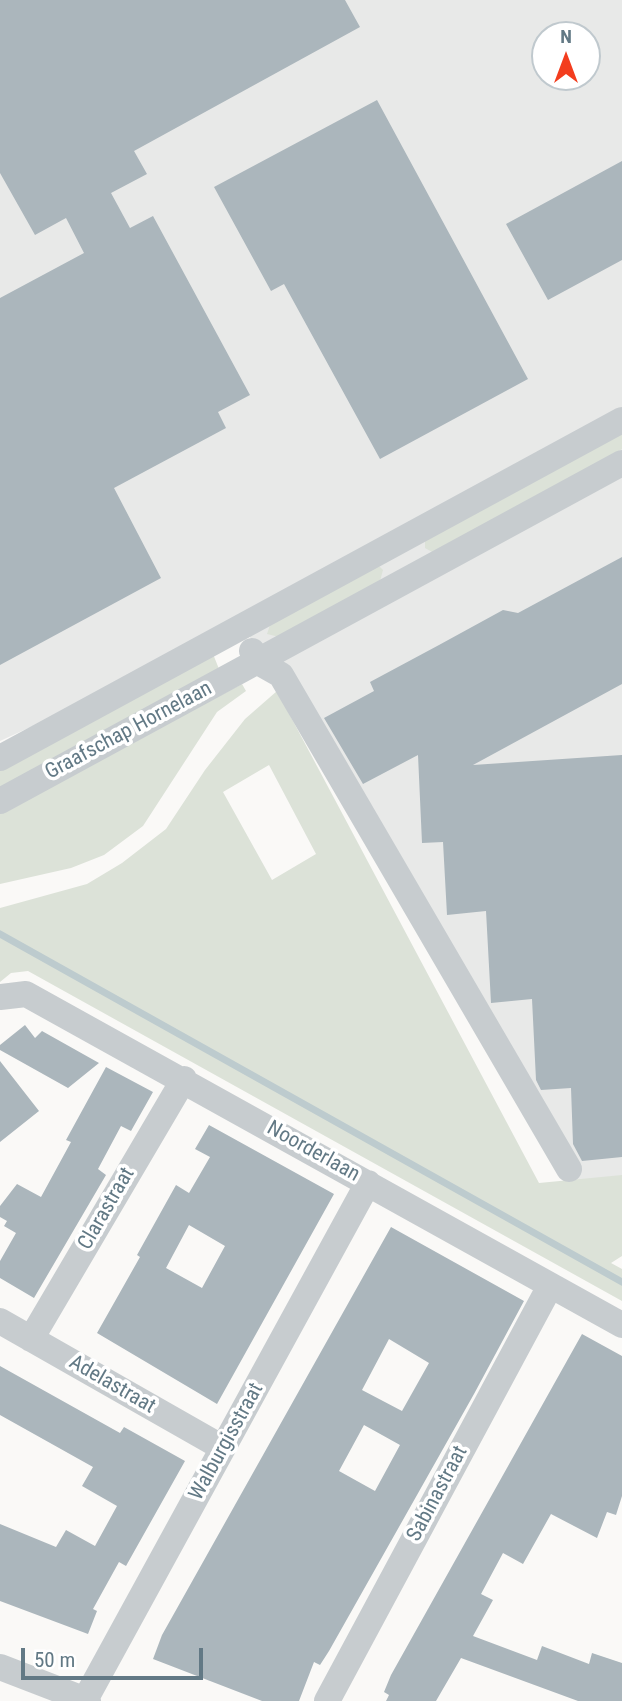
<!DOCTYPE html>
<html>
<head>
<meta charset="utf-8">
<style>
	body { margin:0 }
	#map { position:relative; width:622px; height:1701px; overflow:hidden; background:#faf9f7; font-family:"Roboto Condensed",sans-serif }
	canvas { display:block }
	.north { position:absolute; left:531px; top:21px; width:70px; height:70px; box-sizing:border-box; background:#fff; border:2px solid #c0c9ce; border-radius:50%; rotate:0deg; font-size:19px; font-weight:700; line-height:28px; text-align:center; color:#627985 }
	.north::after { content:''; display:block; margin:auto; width:24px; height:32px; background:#f33d1e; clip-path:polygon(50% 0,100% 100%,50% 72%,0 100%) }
	.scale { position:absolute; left:21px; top:1648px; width:182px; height:32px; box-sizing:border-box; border:4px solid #627985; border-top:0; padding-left:9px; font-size:21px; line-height:24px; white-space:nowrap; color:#627985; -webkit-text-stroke:5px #fff; paint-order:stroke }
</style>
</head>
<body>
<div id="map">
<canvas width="622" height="1701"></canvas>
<div class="north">N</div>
<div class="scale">50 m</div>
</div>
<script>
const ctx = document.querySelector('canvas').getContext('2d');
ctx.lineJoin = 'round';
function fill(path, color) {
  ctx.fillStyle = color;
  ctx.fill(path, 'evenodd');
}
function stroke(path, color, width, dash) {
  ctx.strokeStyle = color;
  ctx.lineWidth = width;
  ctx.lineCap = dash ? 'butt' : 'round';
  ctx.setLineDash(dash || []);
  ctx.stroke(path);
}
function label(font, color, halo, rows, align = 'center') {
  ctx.font = font + ' "Roboto Condensed",sans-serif';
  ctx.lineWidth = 7;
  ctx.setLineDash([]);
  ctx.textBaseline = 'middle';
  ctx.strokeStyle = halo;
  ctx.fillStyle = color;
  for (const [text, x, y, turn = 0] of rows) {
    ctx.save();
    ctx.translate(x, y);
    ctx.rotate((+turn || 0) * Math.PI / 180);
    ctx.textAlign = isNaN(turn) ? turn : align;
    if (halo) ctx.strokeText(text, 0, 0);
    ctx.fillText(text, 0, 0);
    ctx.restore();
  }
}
fill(new Path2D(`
	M0,0h622v1230l-21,7 -356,-608 -245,112zM545,35h42v42h-42z`), '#e8e9e8');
fill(new Path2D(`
	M622,432v17l-188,104 -9,-5v-9z
	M379,566l4,4 -3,11 -101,56 -12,-3 4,-12z
	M213,654l6,15 -219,118v-18z
	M242,684l4,7 -29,21 -74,114 -39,29 -33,13 -71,16v-72z
	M277,691l262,492 83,-8v81l-11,7 11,6v32l-594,-330 -17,2 -11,9v-74l87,-24 35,-21 44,-34 39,-59 40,-51zM269,765l47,89 -44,26 -49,-88z`), '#dce2d8');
stroke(new Path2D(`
	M0,934l622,348`), '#bdcbce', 7);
fill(new Path2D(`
	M0,0h345l15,27 -226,124 13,23 -36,19 19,35 23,-12 97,179 -32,17 8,16 -112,60 47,90 -161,87v-367l84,-45 -18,-35 -31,17 -35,-62z
	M377,100l151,279 -148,80 -96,-175 -13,7 -57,-104z
	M622,161v99l-74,40 -42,-76z
	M622,557v127l-149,81 149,-10v402l-40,4 -9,-17 -2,-56 -30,2 -5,-10 -4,-81 -41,4 -5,-92 -39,4 -4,-73 -21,1 -4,-88 -55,29 -39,-66 50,-27 -4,-9 69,-37 64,-35 15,3z
	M25,1025l10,13 7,-7 57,32 -31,25 -68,-38v-5z
	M0,1061l39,50 -39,31z
	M106,1067l47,25 -22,39 -10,-5 -23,43 8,6 -72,123 -34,-20v-17l16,-28 -12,-7 3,-5 -7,-4v-11l17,-22 24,13 30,-55 -5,-2z
	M209,1125l125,69 -117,210 -120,-71 43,-76 -3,-2 39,-70 13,8 21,-36 -15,-8zM189,1225l36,21 -23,42 -36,-20z
	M391,1227l133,74 -50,93 -145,257 -9,14 -6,-3 -15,39h-37l-109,-42 9,-24zM389,1339l40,24 -27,48 -40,-21zM364,1425l36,20 -25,46 -36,-20z
	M582,1334l40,22v140l-6,19 -9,-3 -10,26 -46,-24 -28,50 -20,-11 -22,41 12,6 -20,36 64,24 5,-14 47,18 3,-11 30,10v38h-44l-117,-43 -25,43h-50l3,-6 -5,-3 7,-17z
	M0,1366l120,67 4,-6 61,34 -59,105 -7,-4 -26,47 4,2 -9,23 -88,-33v-77l56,23 10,-17 29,16 22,-40 -35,-20 11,-19 -93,-52z`), '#abb6bc');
stroke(new Path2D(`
	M252,651l6,11 23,13 288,494
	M0,758l622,-338
	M0,801l622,-338
	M0,997l26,-3 596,331
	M0,1321l223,127
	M31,1339l153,-260
	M0,1667l88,34
	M85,1700l283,-517
	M327,1701l223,-415`), '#c7cccf', 26);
label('21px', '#627985', '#fff', [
	["Graafschap Hornelaan",129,731,-28],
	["Noorderlaan",313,1152,29],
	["Clarastraat",107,1209,-60],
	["Adelastraat",112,1385,30],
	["Walburgisstraat",227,1442,-61],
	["Sabinastraat",438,1494,-62]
]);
</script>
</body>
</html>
